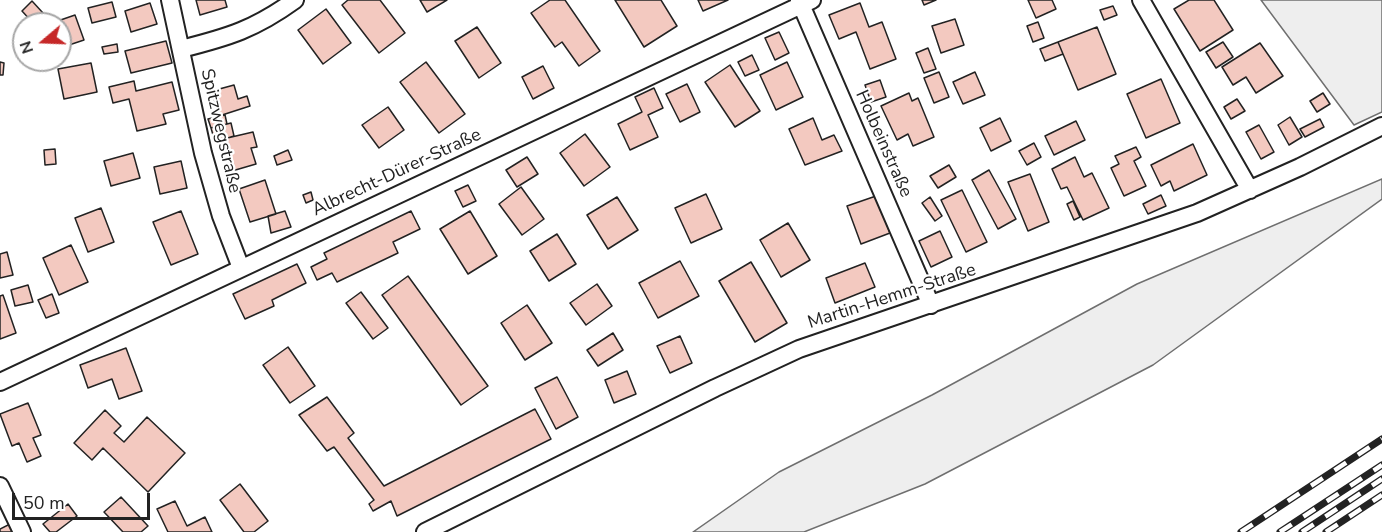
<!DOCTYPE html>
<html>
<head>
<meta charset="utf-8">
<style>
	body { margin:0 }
	#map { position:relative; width:1382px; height:532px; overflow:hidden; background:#fff; font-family:"Nunito Sans",sans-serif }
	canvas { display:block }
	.north { position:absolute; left:12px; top:12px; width:60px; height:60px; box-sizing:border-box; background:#fff; border:2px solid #a7a7a7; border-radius:50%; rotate:251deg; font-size:16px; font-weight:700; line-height:24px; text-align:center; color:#222 }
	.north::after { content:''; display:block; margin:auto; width:21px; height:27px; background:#c62828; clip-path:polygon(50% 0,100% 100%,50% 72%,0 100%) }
	.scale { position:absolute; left:12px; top:493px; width:138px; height:27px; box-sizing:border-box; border:3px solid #222; border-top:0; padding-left:8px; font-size:18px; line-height:21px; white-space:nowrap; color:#222; -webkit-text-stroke:4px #fff; paint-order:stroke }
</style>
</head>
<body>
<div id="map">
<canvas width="1382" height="532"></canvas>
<div class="north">N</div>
<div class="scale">50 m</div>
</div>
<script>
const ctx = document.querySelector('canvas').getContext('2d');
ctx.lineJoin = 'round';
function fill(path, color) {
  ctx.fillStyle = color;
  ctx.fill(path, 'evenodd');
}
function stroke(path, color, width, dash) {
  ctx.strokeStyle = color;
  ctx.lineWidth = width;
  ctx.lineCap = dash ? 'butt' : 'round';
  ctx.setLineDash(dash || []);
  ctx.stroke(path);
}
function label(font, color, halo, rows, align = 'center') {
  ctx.font = font + ' "Nunito Sans",sans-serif';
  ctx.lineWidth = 4.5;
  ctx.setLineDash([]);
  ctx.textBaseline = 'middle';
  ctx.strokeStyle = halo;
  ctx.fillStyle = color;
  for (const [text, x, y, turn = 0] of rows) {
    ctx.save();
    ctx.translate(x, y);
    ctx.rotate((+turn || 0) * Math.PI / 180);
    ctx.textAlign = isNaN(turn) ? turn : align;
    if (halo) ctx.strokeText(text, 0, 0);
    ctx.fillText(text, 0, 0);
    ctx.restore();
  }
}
const green = new Path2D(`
	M1261,0h121v112l-28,13z
	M1382,179v20l-229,166 -228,119 -121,48h-111l86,-60 153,-77 205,-111z`);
fill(green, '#eee');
stroke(green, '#6f6f6f', 1.5);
const building = new Path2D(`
	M196,0h29l2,7 -27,8z
	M348,0h32l25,33 -26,20 -37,-48z
	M420,0h27l-20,12z
	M550,0h15l35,51 -21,15 -17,-24 -7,5 -24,-34z
	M615,0h46l16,26 -33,21z
	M698,0h30l-25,11z
	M922,0h14l-12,5z
	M1028,0h24l4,9 -20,9z
	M1189,0h25l19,30 -33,21 -26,-42z
	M32,1l11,12 -10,10 -11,-12z
	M112,2l4,15 -24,6 -4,-15z
	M150,3l7,21 -26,8 -6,-21z
	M860,3l9,24 13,-5 14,37 -26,10 -14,-37 -17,7 -10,-24z
	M1113,6l4,9 -13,5 -4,-10z
	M326,9l25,34 -28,21 -25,-34z
	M75,15l9,25 -24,8v-24h-11z
	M955,19l9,26 -23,8 -9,-27z
	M1038,22l6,16 -11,4 -6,-16z
	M477,27l24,36 -22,15 -24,-37z
	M1097,27l19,47 -38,16 -20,-48z
	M779,32l10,21 -14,7 -10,-22z
	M166,41l6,22 -41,10 -6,-22z
	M1058,42l5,12 -18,7 -5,-12z
	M1223,42l10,15 -17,11 -10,-16z
	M1260,43l23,33 -27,17 -10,-16 -13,8 -11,-18z
	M117,44l1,8 -14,2 -2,-7z
	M928,48l8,21 -12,4 -8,-20z
	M752,55l7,15 -14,6 -7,-14z
	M0,62l4,1 -1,12h-3z
	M426,62l39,52 -26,19 -39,-51z
	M787,62l16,35 -27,13 -16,-35z
	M91,63l6,29 -33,7 -6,-30z
	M730,65l30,46 -25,16 -30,-45z
	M543,66l11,22 -21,11 -11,-22z
	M939,72l10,25 -15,6 -10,-25z
	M975,72l10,23 -22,9 -10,-22z
	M1161,79l19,44 -34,15 -19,-44z
	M880,80l6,17 -15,5 -6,-17z
	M134,81l2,10 36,-9 7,28 -16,4 3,10 -29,7 -8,-32 -16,4 -4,-16z
	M687,84l13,28 -20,10 -14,-28z
	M234,85l4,14 9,-3 3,10 -31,10 -7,-25z
	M654,88l9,20 -15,7 10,22 -28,13 -12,-26 24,-12 -7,-15z
	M909,93l3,8 6,-3 16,39 -21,9 -5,-12 -11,6 -16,-34z
	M1323,93l7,11 -13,8 -7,-11z
	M1237,99l8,12 -14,8 -7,-12z
	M388,107l16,23 -25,18 -17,-23z
	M225,115l2,9 -16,4 -3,-9z
	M1290,117l12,20 -13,8 -11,-20z
	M813,118l9,22 12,-5 8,16 -37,14 -16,-36z
	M1000,118l11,23 -20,10 -11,-23z
	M1320,119l4,8 -19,10 -5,-8z
	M1076,121l9,19 -31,15 -9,-19z
	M231,123l3,13 -19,6 -4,-14z
	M1259,125l15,27 -13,7 -15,-27z
	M253,132l4,15 -6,1 5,16 -24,7 -9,-32z
	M585,134l25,33 -26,19 -24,-33z
	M1034,143l7,14 -14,8 -8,-14z
	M1193,144l14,31 -33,16 -4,-10 -9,5 -10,-21z
	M1136,147l5,10 -7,4 12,25 -22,10 -13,-28 8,-4 -4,-8z
	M55,149l1,15 -11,1 -1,-15z
	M288,150l4,10 -15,5 -3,-9z
	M133,153l7,25 -29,8 -7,-25z
	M527,157l11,17 -21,13 -11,-17z
	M1075,157l9,20 8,-4 17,35 -26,12 -16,-33 -6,2 -9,-20z
	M181,161l6,27 -27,6 -6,-27z
	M949,165l7,12 -18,11 -8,-12z
	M989,170l27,49 -18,10 -26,-49z
	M1030,174l19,48 -21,9 -20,-49z
	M265,180l11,34 -26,8 -11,-33z
	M468,185l8,16 -13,6 -8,-16z
	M521,187l23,32 -22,16 -23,-31z
	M962,190l25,52 -21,10 -25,-52z
	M311,192l2,8 -7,3 -3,-8z
	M706,194l16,35 -31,14 -16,-35z
	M1161,195l5,11 -18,8 -5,-10z
	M876,196l14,37 -29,11 -14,-38z
	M617,197l21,33 -30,19 -21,-34z
	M930,197l12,19 -7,5 -13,-18z
	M1073,201l7,16 -6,3 -7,-16z
	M101,208l13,34 -26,10 -13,-34z
	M181,211l17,43 -27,11 -18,-43z
	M285,211l6,16 -20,6 -3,-17z
	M411,211l9,18 -27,13 5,11 -61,29 -5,-9 -15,7 -6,-13 16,-8 -3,-6z
	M470,211l27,45 -29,18 -28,-45z
	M788,223l22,37 -29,17 -21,-37z
	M940,231l12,26 -21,10 -12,-26z
	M557,234l19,30 -27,17 -19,-30z
	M71,245l17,37 -29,13 -16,-37z
	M7,252l6,23 -13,3v-24z
	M680,261l19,35 -41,22 -19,-35z
	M751,262l36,61 -32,19 -36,-61z
	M865,263l10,24 -40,16 -9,-25z
	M297,264l9,19 -34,17 2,6 -29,13 -12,-25z
	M408,276l80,110 -27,19 -79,-110z
	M597,284l15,22 -26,19 -16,-22z
	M28,285l5,17 -18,4 -4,-16z
	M361,292l27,36 -15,11 -27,-36z
	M52,294l7,19 -13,5 -8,-18z
	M3,295l13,38 -16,6v-43z
	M527,305l25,38 -27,17 -24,-37z
	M613,333l10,17 -25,16 -11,-16z
	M680,336l12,27 -22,10 -13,-27z
	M288,347l27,39 -25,17 -27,-38z
	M126,348l16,43 -23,8 -7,-20 -24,9 -8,-23z
	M627,371l9,23 -22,9 -9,-23z
	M557,377l21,40 -22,12 -21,-41z
	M327,397l27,36 -6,5 36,48 151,-77 16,30 -154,77 -6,-15 -18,10 -4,-7 5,-4 -40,-53 -7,4 -28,-36z
	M28,403l13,32 -8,3 8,18 -14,6 -8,-19 -7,3 -12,-32z
	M105,410l16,16 -7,7 10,9 23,-25 38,36 -37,39 -45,-44 -11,12 -18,-17z
	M240,484l28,37 -14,11h-10l-24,-32z
	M121,497l27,29 -7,6h-18l-19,-20z
	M175,501l12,25 18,-9 7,15h-44l-11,-23z
	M68,504l9,12 -21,16h-6l-7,-8z
	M12,523l5,9h-17v-3z`);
fill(building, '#f3c9c0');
stroke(building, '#222', 1.5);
const minor = new Path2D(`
	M170,0l33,153 18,63 20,52
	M799,0l132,305
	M1141,0l109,190
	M181,49c48,-12 74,-20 114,-49
	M0,382l812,-382
	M0,486l22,46
	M425,532l290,-144 84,-39 398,-136 103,-46 82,-41`);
stroke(minor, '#222', 20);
stroke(minor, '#fff', 16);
const rail = new Path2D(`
	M1241,532l141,-93
	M1280,532l102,-67
	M1302,532l80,-53
	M1326,532l56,-37`);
stroke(rail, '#222', 7);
stroke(rail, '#fff', 4.5, [14]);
label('18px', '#222', '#fff', [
	["Spitzwegstraße",220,131,77],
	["Holbeinstraße",883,144,66],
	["Albrecht-Dürer-Straße",397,173,-25],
	["Martin-Hemm-Straße",892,297,-18]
]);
</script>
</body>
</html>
